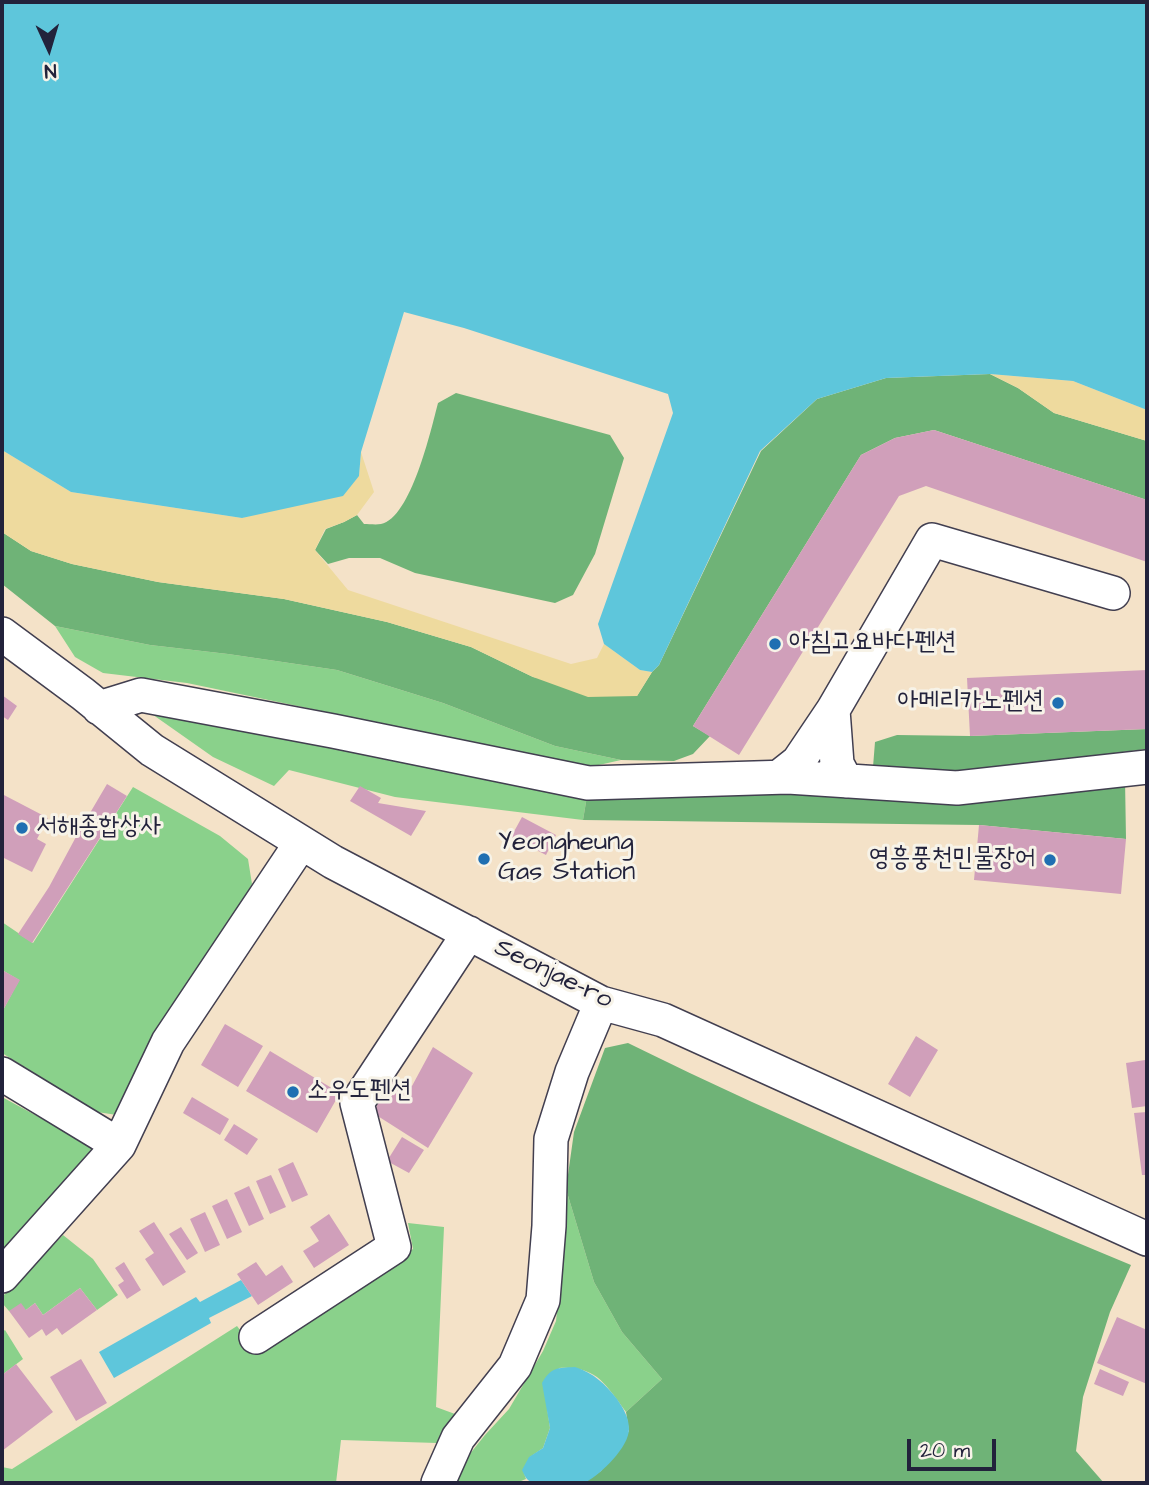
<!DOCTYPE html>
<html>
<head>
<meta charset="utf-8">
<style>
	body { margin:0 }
	#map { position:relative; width:1149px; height:1485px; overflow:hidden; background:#f4e2c8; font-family:"Architects Daughter",sans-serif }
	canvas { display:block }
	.frame { position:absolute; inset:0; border:4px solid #22223b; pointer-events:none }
	.north { position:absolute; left:14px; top:14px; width:70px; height:70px; -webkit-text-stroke:5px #f7f3e8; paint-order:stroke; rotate:176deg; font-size:19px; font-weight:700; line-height:28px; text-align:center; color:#22223b }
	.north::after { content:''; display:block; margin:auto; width:24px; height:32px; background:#22223b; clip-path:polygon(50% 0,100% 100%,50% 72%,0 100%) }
	.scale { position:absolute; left:907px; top:1439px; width:89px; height:32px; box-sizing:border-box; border:4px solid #22223b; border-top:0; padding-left:9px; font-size:21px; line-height:24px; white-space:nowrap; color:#22223b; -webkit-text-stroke:5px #f7f3e8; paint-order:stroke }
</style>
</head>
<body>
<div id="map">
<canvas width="1149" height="1485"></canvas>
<div class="frame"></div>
<div class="north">N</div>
<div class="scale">20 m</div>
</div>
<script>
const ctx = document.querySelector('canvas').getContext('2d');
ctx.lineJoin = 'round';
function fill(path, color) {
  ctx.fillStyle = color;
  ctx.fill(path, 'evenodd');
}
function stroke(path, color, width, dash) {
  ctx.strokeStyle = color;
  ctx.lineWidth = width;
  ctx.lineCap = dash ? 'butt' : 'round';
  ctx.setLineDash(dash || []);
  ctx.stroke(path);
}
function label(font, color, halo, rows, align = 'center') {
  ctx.font = font + ' "Architects Daughter","Poor Story",sans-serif';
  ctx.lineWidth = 6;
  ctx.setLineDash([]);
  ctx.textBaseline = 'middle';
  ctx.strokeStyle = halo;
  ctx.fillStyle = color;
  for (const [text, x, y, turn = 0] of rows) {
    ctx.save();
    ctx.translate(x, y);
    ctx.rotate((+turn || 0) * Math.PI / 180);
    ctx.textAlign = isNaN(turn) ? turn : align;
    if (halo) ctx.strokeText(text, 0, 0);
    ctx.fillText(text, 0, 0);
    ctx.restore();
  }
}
fill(new Path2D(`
	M55,626l95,19 78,9 109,16 106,33 112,43 66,14 -31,7 -403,-84 -84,-10 -28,-16z
	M149,712l438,84 -4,24 -188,-23 -106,-27 -15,16 -61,-29z
	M133,787l87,49 28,23 4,25 -135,231 -20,-3 -95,-59v-41l17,-32 -17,-10v-48l31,21z
	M2,1097l94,51 -94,107z
	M566,1189l28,93 28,50 40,47 -36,33c-21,-28 -29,-46 -67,-44l-12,40 3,20 -7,20 -13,9 -7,13 3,9 -10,4h-64l17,-28 16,-20 24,-26 34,-58 13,-30 7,-64z
	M408,1223l36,4 -8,180 19,7 -18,29 -96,-3 -5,43h-334v-16l10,2 225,-143 21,27 155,-104z
	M63,1235l30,24 25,36 -21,15 -17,-22 -37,27 -8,-12 -9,7 -17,1 -7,-8v-6z
	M5,1330l18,29 -21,16v-43z`), '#8ad18b');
fill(new Path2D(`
	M990,374l28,14 36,25 93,28v59l-213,-70 -39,8 -34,17 -168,271 17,10 -17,18 -19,7 -53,-1 -66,-14 -112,-43 -106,-33 -109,-16 -78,-9 -95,-19 -53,-42v-52l29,19 41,13 86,18 126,17 103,23 84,25 62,30 104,19 15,-24 7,-7 102,-214 56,-52 69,-21z
	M456,393l154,42 14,23 -29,96 -22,41 -18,8 -140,-30 -35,-15h-31l-21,6 -13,-14 11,-21 18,-7 13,-7 7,9c5,0 12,1 17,0 30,-6 50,-94 57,-121z
	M1147,729v20l-187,23 -87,-5 2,-25 22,-7 73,1z
	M1125,779l1,60 -147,-14 -396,-5 4,-24z
	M628,1043c164,81 334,151 503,222l-21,47 -27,85 -7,54 28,32h-521l18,-12 28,-40 -3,-19 36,-33 -40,-47 -28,-50 -28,-93 8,-57 31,-84z`), '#6fb377');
fill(new Path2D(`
	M990,374l83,7 74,29v31l-93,-28 -36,-25z
	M2,450l69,42 171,26 117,-42 2,-24 13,40 -17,23 -13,7 -19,7 -10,21 33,40 223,74 26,-6 7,-14 36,26 12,2 -15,24 -49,1 -55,-20 -62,-30 -84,-25 -103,-23 -126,-17 -86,-18 -41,-13 -29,-19z`), '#eeda9e');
fill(new Path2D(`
	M2,2h1145v408l-74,-29 -83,-7 -104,4 -69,21 -57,52 -101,214 -7,7 -12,-2 -36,-26 -6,-20 75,-211 -5,-19 -204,-66 -60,-16 -43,140 -2,24 -16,20 -101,22 -171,-26 -69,-42z
	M241,1280l11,16 -43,22 2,5 -97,55 -15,-26 97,-55 4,5z
	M575,1367c19,6 30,17 42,32 6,9 12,18 12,30 0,18 -28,45 -43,53 -7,3 -46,3 -54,0 -6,-2 -7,-6 -10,-12l7,-13 14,-9 7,-20 -8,-45c9,-16 15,-15 33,-16z`), '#5ec6db');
fill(new Path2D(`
	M934,430l213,70v62l-221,-76 -27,10 -160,259 -46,-29 168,-271 34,-17z
	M1147,670v59l-177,7 -3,-58z
	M2,695l15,11 -9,14 -6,-4z
	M107,784l20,12 -95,147 -14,-9 31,-47 28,-52z
	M360,786l21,12 -3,5 48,8 -15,25 -61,-35z
	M2,794l46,24 -11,21 9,5 -14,28 -30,-15z
	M522,817l34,18 -10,20 -35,-18z
	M979,825l147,14 -5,55 -147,-14z
	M2,970l18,10 -18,32z
	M225,1024l38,22 -25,41 -37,-22z
	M916,1036l22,14 -28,47 -22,-13z
	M433,1047l40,26 -45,75 -55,-35 20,-37 19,10z
	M270,1051l70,42 -23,40 -71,-42z
	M1145,1060l2,13v33l-15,2 -6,-45z
	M192,1097l37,22 -9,16 -37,-22z
	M1147,1112v63h-5l-8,-62z
	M234,1124l24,15 -11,16 -23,-15z
	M402,1137l22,13 -15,23 -22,-12z
	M293,1162l15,33 -16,7 -14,-33z
	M271,1175l15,32 -16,7 -14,-33z
	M249,1186l15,33 -15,7 -15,-33z
	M227,1199l15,33 -15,7 -15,-33z
	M205,1212l15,33 -15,7 -15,-33z
	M329,1214l20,31 -35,23 -11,-17 16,-10 -9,-14z
	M154,1222l32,50 -23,14 -18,-27 9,-6 -15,-22z
	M181,1227l17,26 -11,7 -18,-26z
	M124,1262l17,28 -14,9 -9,-14 6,-4 -9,-13z
	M256,1262l10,14 16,-11 11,17 -35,23 -21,-31z
	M80,1288l17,22 -35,25 -5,-7 -11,8 -4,-7 -13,9 -20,-27 12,-8 5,7 9,-7 8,12z
	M1117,1317l30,13v54l-50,-21z
	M81,1359l26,44 -31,18 -26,-44z
	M16,1364l37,48 -51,39v-76z
	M1100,1369l29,13 -6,14 -29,-12z`), '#d09fba');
const minor = new Path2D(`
	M2,634l81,60 69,56 181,112 268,141 62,17 484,219
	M99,708l42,-13 192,36 255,52 200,-6 169,11 190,-21
	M833,710l4,54 9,17
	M779,777l19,-15 35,-52 99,-170 181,53
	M2,1074l117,71
	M2,1276l117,-131 49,-103 133,-199
	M256,1337l138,-90 -37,-144 112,-170
	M438,1483l20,-45 57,-72 28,-66 6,-74 2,-87 21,-67 29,-69`);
stroke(minor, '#423f50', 36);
stroke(minor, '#fff', 33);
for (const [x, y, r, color] of [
	[775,644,7,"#1f6fb2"],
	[1058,703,7,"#1f6fb2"],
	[22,828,7,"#1f6fb2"],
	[484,859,7,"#1f6fb2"],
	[1050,860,7,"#1f6fb2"],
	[293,1092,7,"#1f6fb2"]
]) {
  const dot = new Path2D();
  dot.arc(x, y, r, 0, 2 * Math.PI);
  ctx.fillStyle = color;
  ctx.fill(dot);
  stroke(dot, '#f7f3e8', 2.5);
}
label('26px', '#22223b', '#f7f3e8', [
	["아침고요바다펜션",789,644],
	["아메리카노펜션",1044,703,"right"],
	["서해종합상사",36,828],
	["Yeongheung",498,844],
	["Gas Station",498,874],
	["영흥풍천민물장어",1036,860,"right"],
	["소우도펜션",307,1092]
], 'left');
label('26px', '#22223b', '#f7f3e8', [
	["Seonjae-ro",553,975,26]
]);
</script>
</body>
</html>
